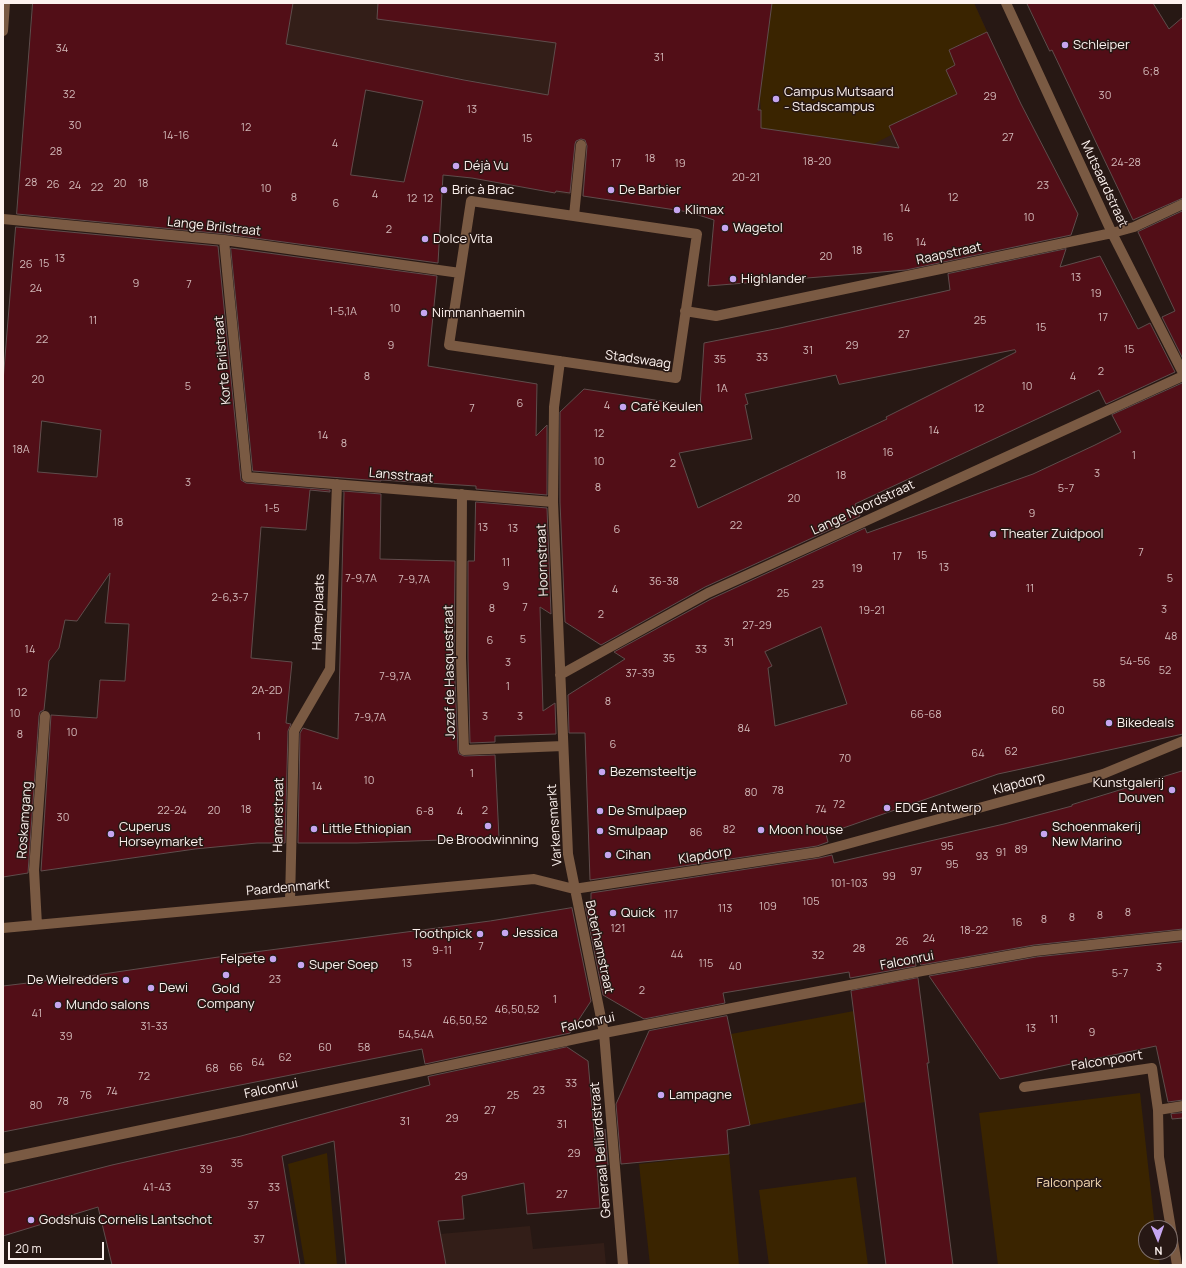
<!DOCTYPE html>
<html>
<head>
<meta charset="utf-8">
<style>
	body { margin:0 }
	#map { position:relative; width:1186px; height:1268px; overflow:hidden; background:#271814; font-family:Manrope,sans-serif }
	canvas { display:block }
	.frame { position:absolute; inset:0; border:4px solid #fdf2ef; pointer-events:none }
	.north { position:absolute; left:1138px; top:1220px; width:40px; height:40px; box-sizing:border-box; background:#271814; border:1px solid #7d6f6c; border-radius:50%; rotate:178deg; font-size:11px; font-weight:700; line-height:16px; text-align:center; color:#fdf2ef }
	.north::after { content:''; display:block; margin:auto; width:14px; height:18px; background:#c6a6f0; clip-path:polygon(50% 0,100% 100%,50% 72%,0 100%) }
	.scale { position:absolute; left:8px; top:1242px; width:96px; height:18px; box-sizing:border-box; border:2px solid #fdf2ef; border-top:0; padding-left:5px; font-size:12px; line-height:14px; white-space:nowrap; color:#fdf2ef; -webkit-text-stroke:3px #271814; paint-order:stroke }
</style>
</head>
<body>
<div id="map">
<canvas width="1186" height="1268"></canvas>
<div class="frame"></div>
<div class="north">N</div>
<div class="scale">20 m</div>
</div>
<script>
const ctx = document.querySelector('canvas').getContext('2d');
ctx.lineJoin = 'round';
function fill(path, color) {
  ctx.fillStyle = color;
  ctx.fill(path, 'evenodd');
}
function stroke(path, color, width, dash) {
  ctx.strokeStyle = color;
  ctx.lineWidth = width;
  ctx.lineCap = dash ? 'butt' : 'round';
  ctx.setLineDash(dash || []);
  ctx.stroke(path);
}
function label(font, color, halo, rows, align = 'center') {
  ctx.font = font + ' Manrope,sans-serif';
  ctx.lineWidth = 3;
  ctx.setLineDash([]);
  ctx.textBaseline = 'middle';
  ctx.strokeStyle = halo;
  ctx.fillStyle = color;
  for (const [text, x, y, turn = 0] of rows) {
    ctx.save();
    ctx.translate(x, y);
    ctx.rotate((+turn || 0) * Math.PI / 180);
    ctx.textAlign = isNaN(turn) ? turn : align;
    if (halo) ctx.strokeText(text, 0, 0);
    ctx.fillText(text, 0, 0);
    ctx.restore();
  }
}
fill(new Path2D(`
	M30,3h944l47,101 -137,73 -20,-34 -259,-37 -8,92 -42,-5 5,-66 -40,-37 -135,-26 -202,-24 -153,-30z
	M530,1226l3,23 71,-6 2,22h-160l-6,-31z`), '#331e18');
fill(new Path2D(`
	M772,3h202l13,29 -38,18 6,15 -8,5 14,31 -27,4 -45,21 4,8 -25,13 -4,-4 -103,-15v-18l-1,-12z
	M854,1011l11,91 -115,23 -19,-91z
	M1140,1093l15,135h-9v24h12l2,13h-162l-19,-152z
	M327,1153l10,112h-32l-17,-101z
	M729,1154l10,111h-89l-11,-101z
	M856,1177l12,88h-99l-10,-75z`), '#3a2400');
const building = new Path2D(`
	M33,3h260l-7,41 178,36 84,15 8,-52 -179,-24 1,-16h394l-14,107h3v18l138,20 -10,-22 68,-32 -11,-24 9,-5 -6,-15 38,-18 34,72 57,110 -7,21 -165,35 -198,16 6,-66 -25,-8 -106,-16 4,-50 -2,-6 -4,-1 -5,2 -1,3 -5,49 -14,-2 -1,2 -83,-15 -29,-3 -5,88 -213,-29 -208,-20zM366,90l57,11 -19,81 -53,-7z
	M1027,3h126l16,26 14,-12v181l-50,22 -81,-170 -2,1z
	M1183,211v148l-21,-42 13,-6 -37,-79z
	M16,227l202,19 23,234 5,3 84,7v2l-20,-2 -4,40 -45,-3 -10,131 41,4 -6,61 5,1 -3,7 -3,112h-28l-62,6 -154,22 10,-156 46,3 3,-38 25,1 4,-57 -24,-1 5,-50 -33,48 -12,-1 -6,28 -10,13 -5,49 -4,2 -1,4 -11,157 -25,4v-495zM42,421l59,9 -4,47 -59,-5z
	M231,248l206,28 -9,90 109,18 -1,52 11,-11v70l-71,-6v-3l-95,-6v1l-128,-10z
	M1066,249l-6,18 40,-11 38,73 12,-6 25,49 -69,32 -7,-14 -244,114 5,12 -155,71 -104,58 -36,-23 -5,-120v-90l24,-23 116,18 4,-64 76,-15 170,-38 -2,-16zM1015,350l1,2 -130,65 1,2 -189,89 -19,-55 73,-14 -7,-34 3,-1 -3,-10 91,-19 3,9z
	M1183,383v351l-185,40 -172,60 2,8 -11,4 -227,34 -5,-147h-16l-1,-38 57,-36 -11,-7 97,-53 154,-71 2,5 166,-59 62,-29 26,-13 -9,-17zM821,627l26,77 -72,22 -7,-58 4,-2 -7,-14z
	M343,491l38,3 -1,65 75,2 -1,97 4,92 1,4 5,2 31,-1 4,83 -142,5h-59l2,-110 3,-5 35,11 6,-246z
	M476,502l71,6 4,106 -11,-7 3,104 12,-8 1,31 -61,2v6l-25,1 -2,-85v-97h6z
	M1183,771v158l-149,16 -113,20 -7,-11 2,12 -66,12 -1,-6 -126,21 2,10 -81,16 -41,-24 -18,-90 6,-1v-11l228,-35 13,-3 2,8 170,-39 68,-18v-1z
	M572,908l19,93 -21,32 -145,31 -3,-15 -419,83v-146l66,-8v1l163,-24 258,-34z
	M1183,942v158l-15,2 -12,-56 -156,33 -71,-103 107,-19z
	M918,978l11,85h-2l26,202h-67l-35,-274z
	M727,1016l23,109 -23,5 2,24 -108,10 -5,-60 33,-73z
	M567,1047l21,14 8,90 9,-22 3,36 -11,1 3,42 -73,6 -3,-31 -62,13 2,23 -26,2 8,44h-100l-12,-124 -52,15 18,109h-188l-14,-58 -95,29v-43l109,-28 129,-29 189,-51 -2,-8z
	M1183,1113v5l-11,1 -1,-5z`);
fill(building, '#520e17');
stroke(building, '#5f4d4c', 1);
stroke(new Path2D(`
	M1006,3l106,230 71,140
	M3,31l2,-28
	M471,201l226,33 -21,144 -227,-33z
	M574,216l7,-71
	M3,219l221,21 236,33
	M224,240l23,237 306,25
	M685,311l31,5 396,-83 22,-6 49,-23
	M560,361l-6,46 -1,95 15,352 36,179 19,232
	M462,494l-1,164 3,92 99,-4
	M560,675l148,-82 475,-217
	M290,901l4,-170 36,-62 7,-185
	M37,925l-3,-55 11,-154
	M3,928l531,-49 40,10 244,-37 285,-78 80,-33
	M1024,1087l128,-19 6,42
	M3,1159l601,-126 318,-62 113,-20 148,-16
	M1177,1265l-18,-108 -1,-47 25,-4`), '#7a5a43', 10);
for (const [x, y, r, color] of [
	[1065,45,4,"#c6a6f0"],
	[776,99,4,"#c6a6f0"],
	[456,166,4,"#c6a6f0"],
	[444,190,4,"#c6a6f0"],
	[611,190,4,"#c6a6f0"],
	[677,210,4,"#c6a6f0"],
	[725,228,4,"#c6a6f0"],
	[425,239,4,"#c6a6f0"],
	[733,279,4,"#c6a6f0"],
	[424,313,4,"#c6a6f0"],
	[623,407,4,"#c6a6f0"],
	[993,534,4,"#c6a6f0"],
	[1109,723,4,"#c6a6f0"],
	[602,772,4,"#c6a6f0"],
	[1172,790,4,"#c6a6f0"],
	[887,808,4,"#c6a6f0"],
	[600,811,4,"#c6a6f0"],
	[488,826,4,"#c6a6f0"],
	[314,829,4,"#c6a6f0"],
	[761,830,4,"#c6a6f0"],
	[600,831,4,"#c6a6f0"],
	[111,834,4,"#c6a6f0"],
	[1044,834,4,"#c6a6f0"],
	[608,855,4,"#c6a6f0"],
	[613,913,4,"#c6a6f0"],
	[505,933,4,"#c6a6f0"],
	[480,934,4,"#c6a6f0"],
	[273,959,4,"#c6a6f0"],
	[301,965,4,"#c6a6f0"],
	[226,975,4,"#c6a6f0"],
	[126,980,4,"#c6a6f0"],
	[151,988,4,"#c6a6f0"],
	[58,1005,4,"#c6a6f0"],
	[661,1095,4,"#c6a6f0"],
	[31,1220,4,"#c6a6f0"]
]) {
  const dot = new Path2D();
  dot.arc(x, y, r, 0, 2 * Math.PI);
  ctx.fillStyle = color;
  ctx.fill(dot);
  stroke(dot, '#271814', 1.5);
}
label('11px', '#d2b9b9', null, [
	["34",62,49],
	["31",659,58],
	["6;8",1151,72],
	["32",69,95],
	["30",1105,96],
	["29",990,97],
	["13",472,110],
	["30",75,126],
	["12",246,128],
	["14-16",176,136],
	["27",1008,138],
	["15",527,139],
	["4",335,144],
	["28",56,152],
	["18",650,159],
	["18-20",817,162],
	["24-28",1126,163],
	["17",616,164],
	["19",680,164],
	["20-21",746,178],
	["28",31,183],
	["20",120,184],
	["18",143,184],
	["26",53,185],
	["24",75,186],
	["23",1043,186],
	["22",97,188],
	["10",266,189],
	["4",375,195],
	["8",294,198],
	["12",953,198],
	["12",412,199],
	["12",428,199],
	["6",336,204],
	["14",905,209],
	["10",1029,218],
	["2",389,230],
	["16",888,238],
	["14",921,243],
	["18",857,251],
	["20",826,257],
	["13",60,259],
	["15",44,264],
	["26",26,265],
	["13",1076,278],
	["9",136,284],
	["7",189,285],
	["24",36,289],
	["19",1096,294],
	["10",395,309],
	["1-5,1A",343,312],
	["17",1103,318],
	["11",93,321],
	["25",980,321],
	["15",1041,328],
	["27",904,335],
	["22",42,340],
	["9",391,346],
	["29",852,346],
	["15",1129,350],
	["31",808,351],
	["33",762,358],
	["35",720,360],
	["2",1101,372],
	["8",367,377],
	["4",1073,377],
	["20",38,380],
	["5",188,387],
	["10",1027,387],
	["1A",722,389],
	["6",520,404],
	["4",607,406],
	["7",472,409],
	["12",979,409],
	["14",934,431],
	["12",599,434],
	["14",323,436],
	["8",344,444],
	["18A",21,450],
	["16",888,453],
	["1",1134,456],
	["10",599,462],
	["2",673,464],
	["3",1097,474],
	["18",841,476],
	["3",188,483],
	["8",598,488],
	["5-7",1066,489],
	["20",794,499],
	["1-5",272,509],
	["9",1032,514],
	["18",118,523],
	["22",736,526],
	["13",483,528],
	["13",513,529],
	["6",617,530],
	["7",1141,553],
	["15",922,556],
	["17",897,557],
	["11",506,563],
	["13",944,568],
	["19",857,569],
	["7-9,7A",361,579],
	["5",1170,579],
	["7-9,7A",414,580],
	["36-38",664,582],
	["23",818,585],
	["9",506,587],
	["11",1030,589],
	["4",615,590],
	["25",783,594],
	["2-6,3-7",230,598],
	["7",525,608],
	["8",492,609],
	["3",1164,610],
	["19-21",872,611],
	["2",601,615],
	["27-29",757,626],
	["48",1171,637],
	["5",523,640],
	["6",490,641],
	["31",729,643],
	["14",30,650],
	["33",701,650],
	["35",669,659],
	["54-56",1135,662],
	["3",508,663],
	["52",1165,671],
	["37-39",640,674],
	["7-9,7A",395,677],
	["58",1099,684],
	["1",508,687],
	["2A-2D",267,691],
	["12",22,693],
	["8",608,702],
	["60",1058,711],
	["10",15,714],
	["66-68",926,715],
	["3",485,717],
	["3",520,717],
	["7-9,7A",370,718],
	["84",744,729],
	["10",72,733],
	["8",20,735],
	["1",259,737],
	["6",613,745],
	["62",1011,752],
	["64",978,754],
	["70",845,759],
	["1",472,774],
	["10",369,781],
	["14",317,787],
	["78",778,791],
	["80",751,793],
	["72",839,805],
	["18",246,810],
	["74",821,810],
	["22-24",172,811],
	["20",214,811],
	["2",485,811],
	["6-8",425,812],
	["4",460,812],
	["30",63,818],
	["82",729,830],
	["86",696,833],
	["95",947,847],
	["89",1021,850],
	["91",1001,853],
	["93",982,857],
	["95",952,865],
	["97",916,872],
	["99",889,877],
	["101-103",849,884],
	["105",811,902],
	["109",768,907],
	["113",725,909],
	["8",1128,913],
	["117",671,915],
	["8",1100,916],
	["8",1072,918],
	["8",1044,920],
	["16",1017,923],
	["121",618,929],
	["18-22",974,931],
	["24",929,939],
	["26",902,942],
	["7",481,947],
	["28",859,949],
	["9-11",442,951],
	["44",677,955],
	["32",818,956],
	["13",407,964],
	["115",706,964],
	["40",735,967],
	["3",1159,968],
	["5-7",1120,974],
	["23",275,980],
	["2",642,991],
	["1",555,1000],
	["46,50,52",517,1010],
	["41",37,1014],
	["11",1054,1020],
	["46,50,52",465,1021],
	["31-33",154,1027],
	["13",1031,1029],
	["9",1092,1033],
	["54,54A",416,1035],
	["39",66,1037],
	["60",325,1048],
	["58",364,1048],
	["62",285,1058],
	["64",258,1063],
	["66",236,1068],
	["68",212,1069],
	["72",144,1077],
	["33",571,1084],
	["23",539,1091],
	["74",112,1092],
	["76",86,1096],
	["25",513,1096],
	["78",63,1102],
	["80",36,1106],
	["27",490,1111],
	["29",452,1119],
	["31",405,1122],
	["31",562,1125],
	["29",574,1154],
	["35",237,1164],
	["39",206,1170],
	["29",461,1177],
	["41-43",157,1188],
	["33",274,1188],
	["27",562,1195],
	["37",253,1206],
	["37",259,1240]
]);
label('13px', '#fdf2ef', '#271814', [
	["Schleiper",1073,45],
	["Campus Mutsaard",784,92],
	["- Stadscampus",784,107],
	["Déjà Vu",464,166],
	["Bric à Brac",452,190],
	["De Barbier",619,190],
	["Klimax",685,210],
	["Wagetol",733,228],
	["Dolce Vita",433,239],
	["Highlander",741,279],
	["Nimmanhaemin",432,313],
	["Café Keulen",631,407],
	["Theater Zuidpool",1001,534],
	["Bikedeals",1117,723],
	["Bezemsteeltje",610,772],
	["Kunstgalerij",1164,783,"right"],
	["Douven",1164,798,"right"],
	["EDGE Antwerp",895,808],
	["De Smulpaep",608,811],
	["Cuperus",119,827],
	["Horseymarket",119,842],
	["Schoenmakerij",1052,827],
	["New Marino",1052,842],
	["Little Ethiopian",322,829],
	["Moon house",769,830],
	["Smulpaap",608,831],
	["De Broodwinning",488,840,"center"],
	["Cihan",616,855],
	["Quick",621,913],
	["Jessica",513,933],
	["Toothpick",472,934,"right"],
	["Felpete",265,959,"right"],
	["Super Soep",309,965],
	["De Wielredders",118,980,"right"],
	["Dewi",159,988],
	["Gold",226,989,"center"],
	["Company",226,1004,"center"],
	["Mundo salons",66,1005],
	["Lampagne",669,1095],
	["Godshuis Cornelis Lantschot",39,1220]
], 'left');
label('13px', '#fdf2ef', '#271814', [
	["Mutsaardstraat",1104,184,65],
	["Lange Brilstraat",214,227,6],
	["Raapstraat",949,254,-12],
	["Korte Brilstraat",223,360,-95],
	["Stadswaag",638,360,8],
	["Lansstraat",401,476,5],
	["Lange Noordstraat",863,508,-25],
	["Hoornstraat",543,560,-92],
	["Hamerplaats",319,612,-88],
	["Jozef de Hasquestraat",450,672,-91],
	["Klapdorp",1019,784,-15],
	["Hamerstraat",279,815,-89],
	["Roskamgang",25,820,-86],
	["Varkensmarkt",555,825,-94],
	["Klapdorp",705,856,-9],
	["Paardenmarkt",288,888,-5],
	["Boterhamstraat",599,947,78],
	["Falconrui",907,961,-11],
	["Falconrui",588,1023,-12],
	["Falconpoort",1107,1061,-9],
	["Falconrui",271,1089,-12],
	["Generaal Belliardstraat",601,1150,-95]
]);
label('13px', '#f7dab2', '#271814', [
	["Falconpark",1069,1183]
]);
</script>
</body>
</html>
